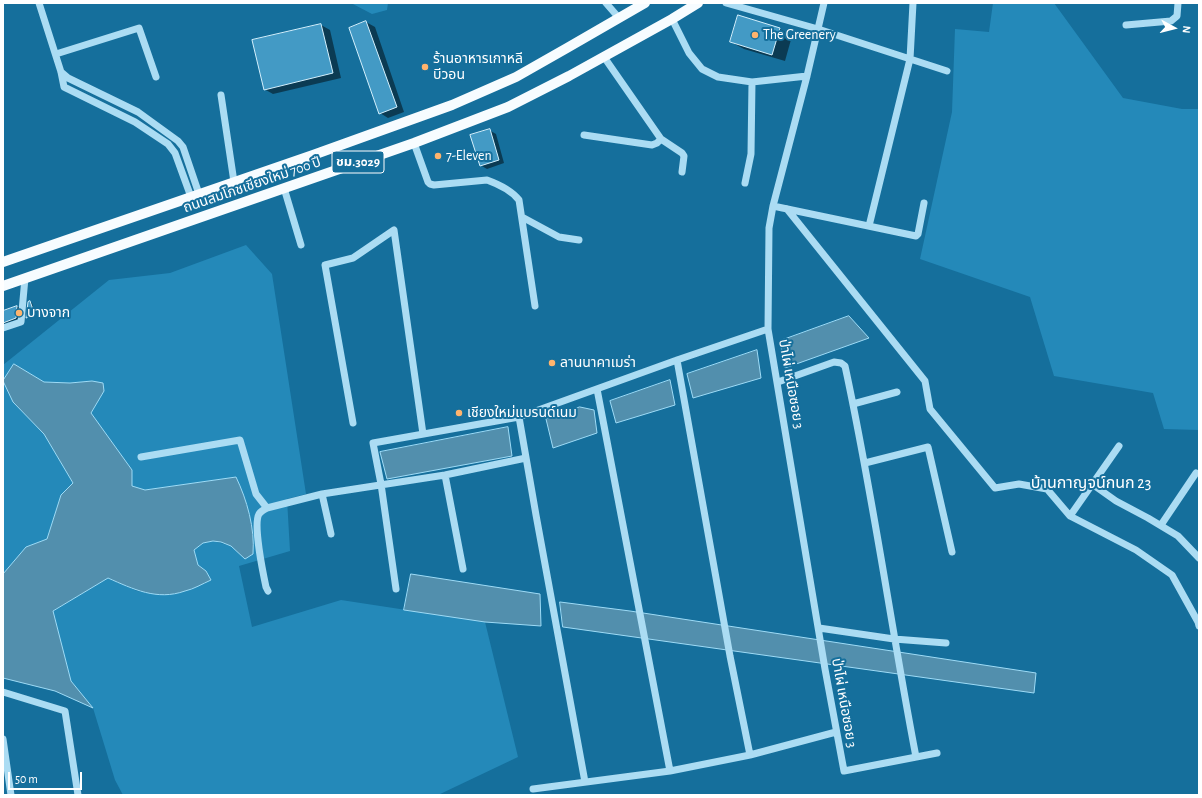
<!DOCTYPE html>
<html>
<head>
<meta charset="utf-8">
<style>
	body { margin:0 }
	#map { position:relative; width:1202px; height:798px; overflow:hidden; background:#156f9c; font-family:"Alegreya Sans",sans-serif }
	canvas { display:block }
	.frame { position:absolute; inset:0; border:4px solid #fff; pointer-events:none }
	.north { position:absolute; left:1154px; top:8px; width:40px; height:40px; -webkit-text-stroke:3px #156f9c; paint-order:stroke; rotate:97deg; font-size:11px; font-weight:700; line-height:16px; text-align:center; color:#fff }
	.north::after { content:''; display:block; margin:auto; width:14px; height:18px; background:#fff; clip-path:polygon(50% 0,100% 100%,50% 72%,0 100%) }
	.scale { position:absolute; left:8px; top:772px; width:74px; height:18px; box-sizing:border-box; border:2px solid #fff; border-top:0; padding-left:5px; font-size:12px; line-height:14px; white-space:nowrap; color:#fff; -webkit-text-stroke:3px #156f9c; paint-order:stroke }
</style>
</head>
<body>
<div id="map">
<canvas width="1202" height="798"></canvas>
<div class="frame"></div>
<div class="north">N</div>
<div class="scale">50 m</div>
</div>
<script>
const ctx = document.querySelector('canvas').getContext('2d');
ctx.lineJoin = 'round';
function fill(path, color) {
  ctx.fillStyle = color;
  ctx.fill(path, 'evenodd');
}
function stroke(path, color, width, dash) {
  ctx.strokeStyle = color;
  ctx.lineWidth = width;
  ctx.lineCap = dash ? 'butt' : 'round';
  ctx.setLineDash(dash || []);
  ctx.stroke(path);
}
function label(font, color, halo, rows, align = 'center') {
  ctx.font = font + ' "Alegreya Sans","Noto Sans Thai",sans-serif';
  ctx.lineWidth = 4;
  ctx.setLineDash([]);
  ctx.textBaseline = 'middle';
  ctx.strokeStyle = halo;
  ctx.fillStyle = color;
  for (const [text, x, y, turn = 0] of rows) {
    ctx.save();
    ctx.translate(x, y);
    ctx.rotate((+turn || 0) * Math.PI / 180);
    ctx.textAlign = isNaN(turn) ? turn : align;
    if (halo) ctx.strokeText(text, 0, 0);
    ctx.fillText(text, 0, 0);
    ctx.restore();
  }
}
fill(new Path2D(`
	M351,3h37l-1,7 -15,4z
	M993,3h61l69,95 59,11h17v321l-35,-1 -11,-36 -99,-17 -24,-79 -110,-38 32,-147 3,-83 34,3z
	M246,245l26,29 34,220 -19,5 3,52 -51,15 13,61 89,-27 144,22 33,135 -80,38h-315l-8,-15 -22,-72 -22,-27 -19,-69 56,-34 29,13 20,3h18l19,-6 17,-8 -5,-9 -8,-6 -4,-15 9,-7 10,-2 18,5 14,13 8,-5c2,-26 -7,-53 -17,-77l-91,13 -13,-4v-16l-41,-57 13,-22 -12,-10 -22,2 -26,-1 -30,-18 -1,38 31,32 29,49 -12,12 -14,44 -21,8 -23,27v-209l106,-85 61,-7z`), '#2489b9');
const water = new Path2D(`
	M849,316l20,22 -84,30 -5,-27z
	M757,350l4,28 -68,20 -6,-24z
	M14,364l30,18 26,1 22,-2 11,2 1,8 -13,22 41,57v16l13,4 91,-13c11,23 19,51 17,77l-8,5 -14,-13 -10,-4 -8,-1 -10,2 -9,7 4,15 8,6 5,9c-9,4 -17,9 -26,11 -28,10 -52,-2 -77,-13l-55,33 18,70 22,27 -38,-17 -52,-13v-104l23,-27 21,-8 14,-44 12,-12 -29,-49 -31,-32 -10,-21z
	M670,380l5,25 -59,18 -6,-22z
	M580,407l14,3 3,23 -44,15 -7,-29z
	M508,427l4,29 -125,23 -7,-27z
	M411,574l129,20 1,32 -56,-4 -81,-12z
	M560,602l70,9 406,62 -2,20 -471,-66z`);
fill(water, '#528fad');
stroke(water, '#9edbf6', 1);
fill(new Path2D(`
	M366,22l9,5 29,85 -16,6 -8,-5z
	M321,25l9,5 11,48 -68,16 -9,-5z
	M780,29l12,7 -7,25 -41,-12 -13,-7z
	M489,130l7,4 8,29 -17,6 -7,-4z
	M30,302l2,1 4,13 -7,2h-2l2,-15z
	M17,307h2l-1,12 -15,5v-12z`), '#0007');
const building = new Path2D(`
	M738,15l42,13 -8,27 -42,-13z
	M366,21l31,86 -18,7 -30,-86z
	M321,24l12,49 -69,17 -12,-50z
	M490,129l9,31 -19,6 -10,-31z
	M30,301l5,14 -9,3 2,-16z
	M17,306l-1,12 -13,5v-12z`);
fill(building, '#439ac5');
stroke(building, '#d4f0fd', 1);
stroke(new Path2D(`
	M39,3l22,69 3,15 71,35 33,22 7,9 16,44
	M606,3l13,15
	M726,3l92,26 129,42
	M824,3l-17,73 -34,130 -4,22 -1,101 57,340 19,102 93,-18
	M672,19l17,34 13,16 16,8 34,5 55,-6
	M1126,25l45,-4 6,-5 1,-13
	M56,54l83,-26 17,49
	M604,57l57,82 21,14 2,3 -2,16
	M61,72l7,6 70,34 40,29 5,6 16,47
	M221,95l13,87
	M584,135l68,10 5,-2 4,-4
	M414,143l14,39 2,2 4,1 53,-5c11,4 25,11 32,20l16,106
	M745,183l6,-29 1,-72
	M284,188l17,57
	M773,206l143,30 2,-2 6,-31
	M787,209l138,172 5,28 65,79 24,-4 28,5 23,27 49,-70
	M522,217l37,20 20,3
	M869,226l41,-167 3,-56
	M3,328l18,-6 4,-44
	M677,360l53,296 20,99
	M778,382l56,-20 7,1 4,3c28,129 46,261 71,391
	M597,389l73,382
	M853,404l44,-12
	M519,417l17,98 49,267
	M353,423l-28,-158 28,-7 41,-28 29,204
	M141,457l99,-17 16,54 11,14
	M865,463l63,-16 24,105
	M445,475l18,94
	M1092,484l24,17 32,17 30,18 21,22
	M322,494l123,-19 81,-17
	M1070,516l66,34 36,25 26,47 1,4
	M1161,525l35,-52
	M396,589l-15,-105 -8,-41 146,-26 158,-57 91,-31
	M268,591l-2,-4c-3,-14 -13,-63 -7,-73 2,-3 6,-5 8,-6l55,-14 9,40
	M819,628l75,11 52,4
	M3,692l62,19 13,84
	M3,739l8,56
	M533,789l137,-18 80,-16 86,-23`), '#abdcf3', 7);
stroke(new Path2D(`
	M3,262l310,-107 139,-50 64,-28 51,-29 78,-45
	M3,286l411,-143 94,-36 61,-31 103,-57 26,-16`), '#f7fcff', 10);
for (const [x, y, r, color] of [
	[755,35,4,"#ffb46d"],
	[425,67,4,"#ffb46d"],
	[438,156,4,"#ffb46d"],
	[19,313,4,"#ffb46d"],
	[552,363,4,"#ffb46d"],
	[459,413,4,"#ffb46d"]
]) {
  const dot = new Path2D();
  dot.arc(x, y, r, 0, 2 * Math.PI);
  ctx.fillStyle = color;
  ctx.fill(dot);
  stroke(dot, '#156f9c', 1.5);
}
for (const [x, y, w] of [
	[358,162,52]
]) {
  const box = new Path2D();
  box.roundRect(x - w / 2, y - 11, w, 22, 3);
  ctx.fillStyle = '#156f9c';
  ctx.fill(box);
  stroke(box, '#fff', 1);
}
label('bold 13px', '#fff', null, [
	["ชม.3029",358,162]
]);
label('14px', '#fff', '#156f9c', [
	["The Greenery",763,35],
	["ร้านอาหารเกาหลี",433,59],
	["บีวอน",433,75],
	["7-Eleven",446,156],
	["บางจาก",27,313],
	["ลานนาคาเมร่า",560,363],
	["เชียงใหม่แบรนด์เนม",467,413]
], 'left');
label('14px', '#fff', '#156f9c', [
	["ถนนสมโภชเชียงใหม่ 700 ปี",252,185,-19],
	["ป่าไผ่ เหนือซอย 3",791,384,80],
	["ป่าไผ่ เหนือซอย 3",844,703,80]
]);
label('16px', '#fff', '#156f9c', [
	["บ้านกาญจน์กนก 23",1091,483]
]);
</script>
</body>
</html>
